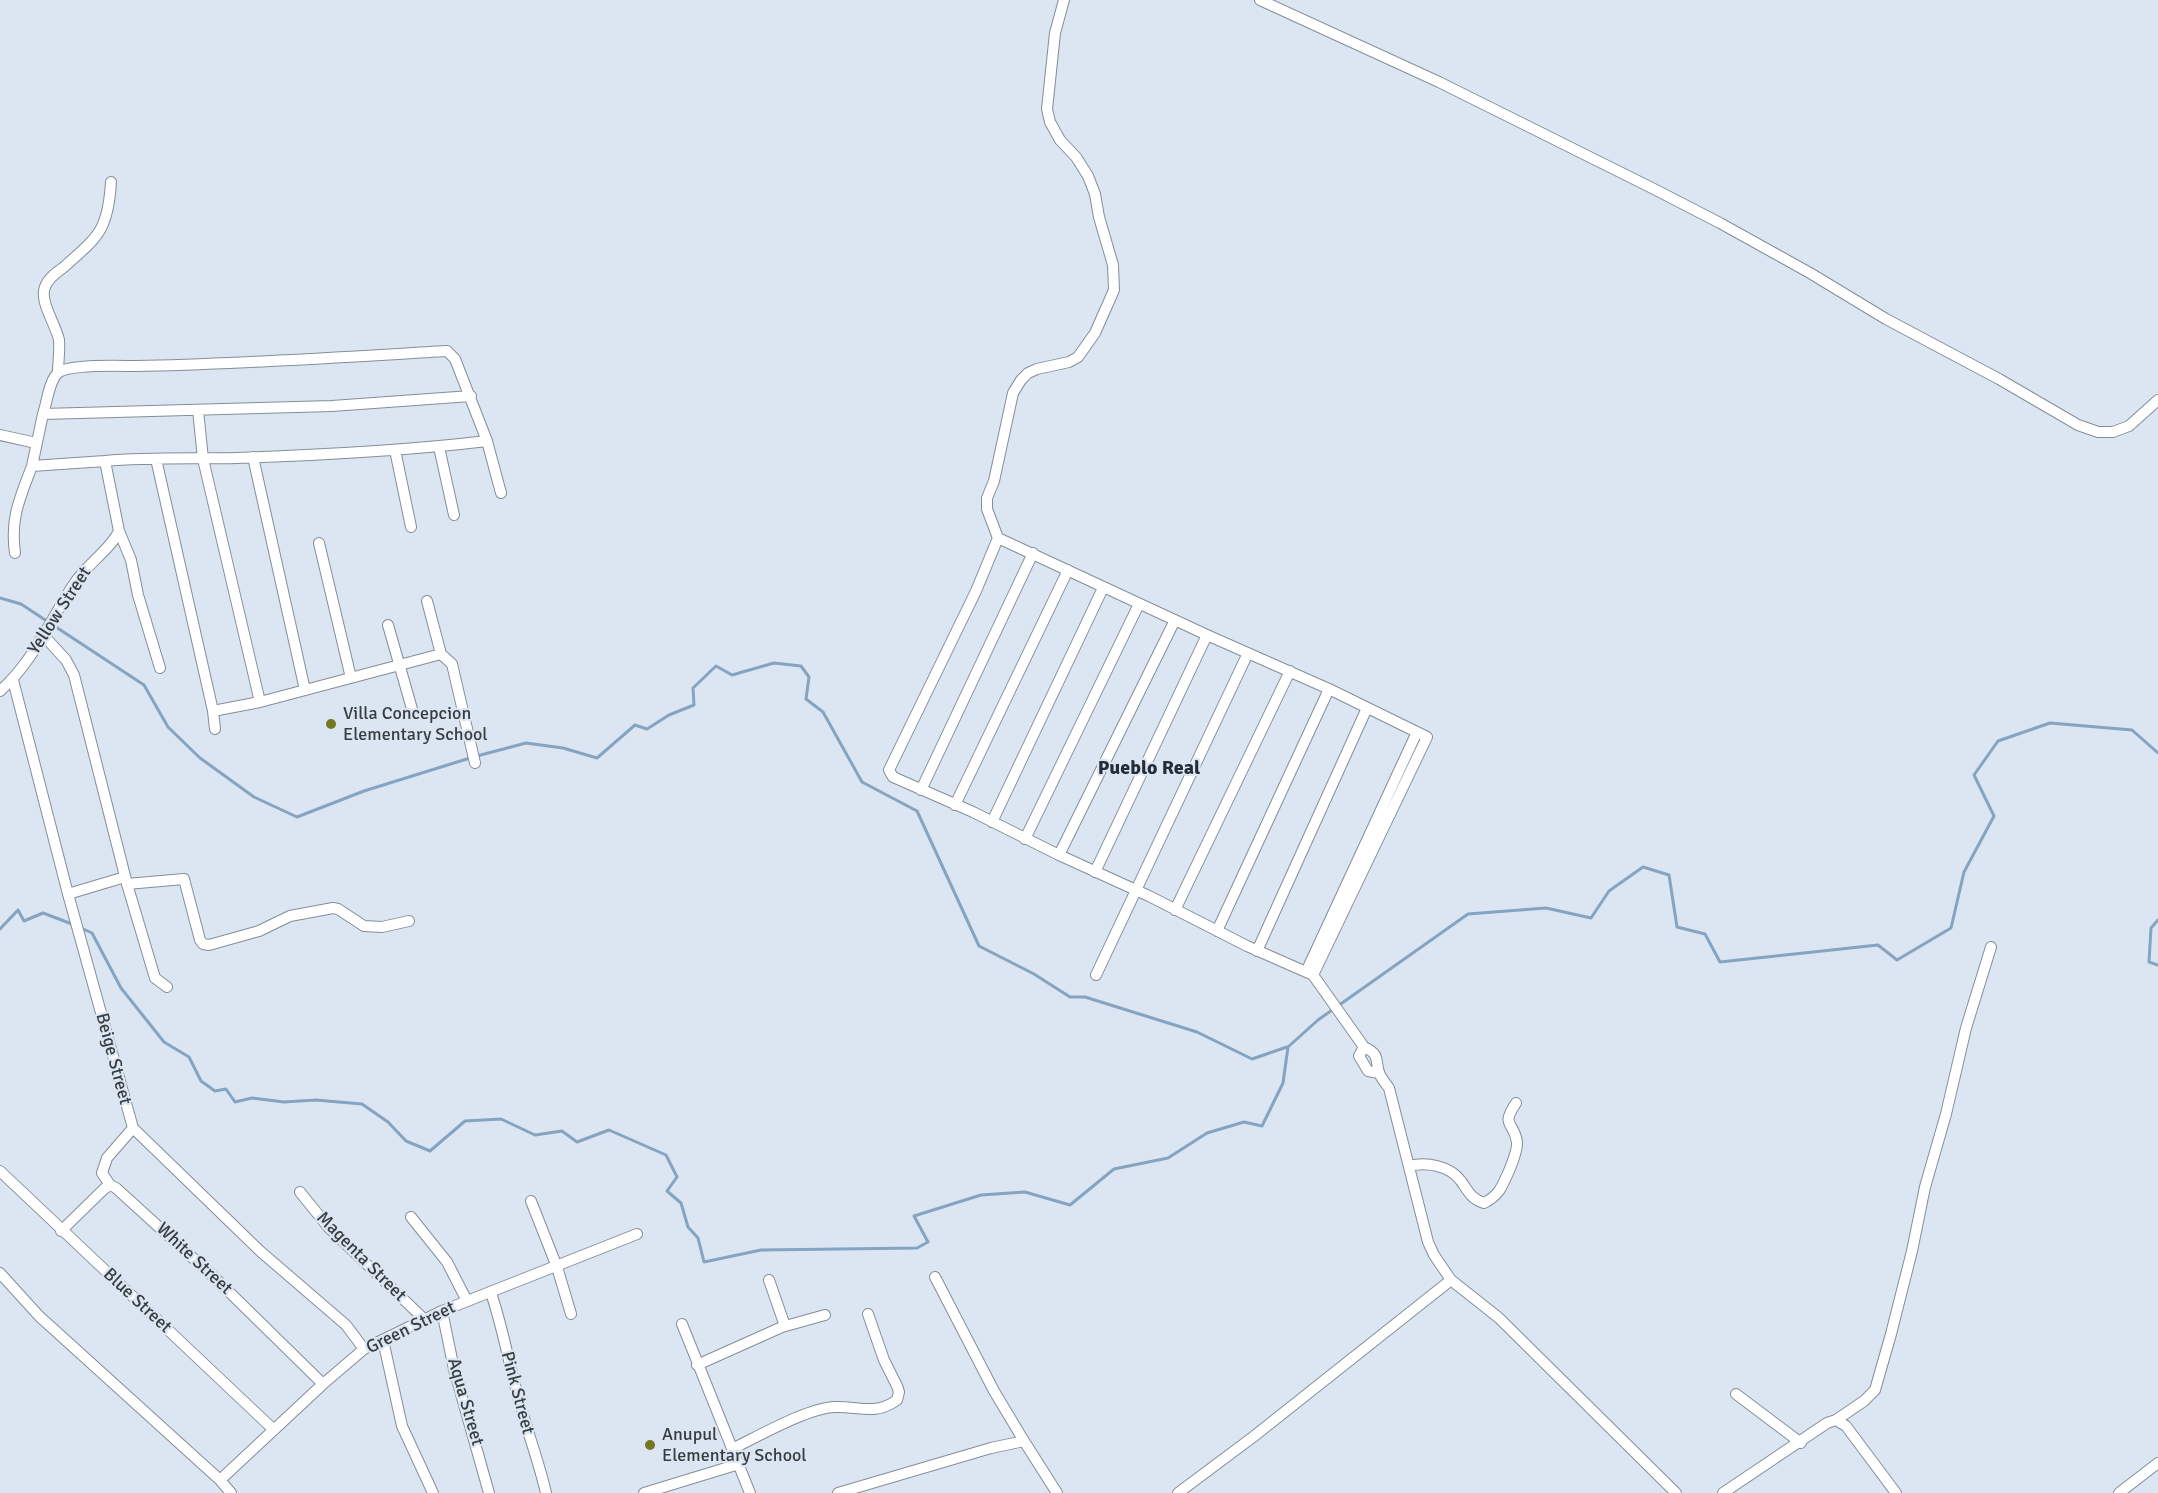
<!DOCTYPE html>
<html>
<head>
<meta charset="utf-8">
<style>
	body { margin:0 }
	canvas { display:block; background:#dbe6f2 }
</style>
</head>
<body>
<canvas width="2158" height="1493"></canvas>
<script>
const ctx = document.querySelector('canvas').getContext('2d');
ctx.lineJoin = 'round';
function stroke(path, color, width, dash) {
  ctx.strokeStyle = color;
  ctx.lineWidth = width;
  ctx.lineCap = dash ? 'butt' : 'round';
  ctx.setLineDash(dash || []);
  ctx.stroke(path);
}
function label(font, color, halo, rows, align = 'center') {
  ctx.font = font + ' Signika,sans-serif';
  ctx.lineWidth = 4.5;
  ctx.setLineDash([]);
  ctx.textBaseline = 'middle';
  ctx.strokeStyle = halo;
  ctx.fillStyle = color;
  for (const [text, x, y, turn = 0] of rows) {
    ctx.save();
    ctx.translate(x, y);
    ctx.rotate((+turn || 0) * Math.PI / 180);
    ctx.textAlign = isNaN(turn) ? turn : align;
    if (halo) ctx.strokeText(text, 0, 0);
    ctx.fillText(text, 0, 0);
    ctx.restore();
  }
}
stroke(new Path2D(`
	M0,598l21,6 123,81 24,42 32,31 54,39 43,20 67,-26 106,-33
	M477,756l49,-13 37,5 34,10 38,-33 12,4 22,-14 25,-10 -1,-17 23,-22 16,9 42,-12 27,3 8,11 -3,22 17,13 39,70 55,29 62,135 55,28 36,23h15l112,35 55,27 35,-12
	M2158,920l-7,8 -2,34 9,3
	M81,928l11,5 29,55 43,54 25,15 12,24 14,10 11,-2 9,13 17,-4 32,4 32,-2 46,4 26,18 18,19 24,10 35,-30 36,-2 34,16 27,-4 15,11 32,-12 57,25 11,22 -10,14 14,12 7,24 10,11 6,24 57,-12 156,-2 11,-6 -14,-26 67,-21 44,-3 45,13 44,-36 54,-11 39,-25 37,-11 18,4 21,-43 5,-36 30,-27 150,-106 78,-6 45,10 18,-27 34,-24 26,8 8,52 28,7 15,28 158,-17 19,15 54,-32 13,-56 30,-56 -20,-41 24,-34 52,-18 82,7 26,23
	M0,929l18,-19 6,11 19,-8 29,11`), '#85a4c2', 3);
const minor = new Path2D(`
	M1260,0l179,82 215,107 66,34 90,50 76,46 113,60 79,46 20,7h15l16,-6 29,-26
	M58,373c0,-11 2,-22 1,-33 -3,-15 -20,-39 -14,-53 3,-9 12,-15 19,-20 35,-31 44,-37 47,-85
	M198,410l5,49 57,243
	M43,414c4,-11 6,-35 16,-42 14,-8 60,-6 77,-6 104,-2 208,-9 311,-15l8,8 32,82
	M0,435l36,8
	M439,447l15,68
	M395,450l16,77
	M253,457l52,233
	M156,459l57,252 2,18
	M105,461c44,-4 88,-2 132,-3 84,-3 167,-7 250,-17l14,52
	M998,538l-11,-29v-11l7,-17 19,-88 8,-13 7,-7 9,-4 32,-7 9,-5 17,-24 19,-43 -1,-25 -14,-48 -4,-23 -7,-18 -12,-19 -16,-17 -10,-18 -3,-13 8,-76 9,-33
	M319,543l32,135
	M15,553c-5,-35 5,-55 17,-87
	M427,601l14,53
	M388,625l24,84
	M44,636l22,24 8,15 53,209 28,94 12,9
	M160,668l-22,-73 -7,-35 -12,-29 -14,-70 -73,5 11,-52 289,-8 139,-10
	M13,680l55,214 65,234 127,123 86,74 18,24
	M0,691c34,-30 50,-71 74,-107 12,-19 37,-35 45,-53
	M213,711l47,-9 181,-48 11,10 23,99
	M921,790l112,-237
	M955,805l113,-235
	M992,822l111,-234
	M1025,839l114,-235
	M1059,855l116,-235
	M1095,872l112,-237
	M127,884l57,-5 16,61 3,4 6,1 50,-14 31,-15 43,-8 5,1 26,17 18,1 27,-6
	M68,894l57,-17
	M1175,910l115,-239
	M1217,931l112,-242
	M1257,951l110,-243
	M1306,972l111,-240
	M1096,975l152,-322
	M1313,975l114,-238 -98,-48 -122,-54 -209,-97 -22,53 -87,179 4,7 80,35 86,43 90,41 98,50 66,29 51,72c18,8 10,15 16,28 2,4 6,9 9,13l39,154 6,13 17,25 48,38 177,175
	M1364,1047l-5,9 9,15 11,2
	M1409,1166c17,-4 40,-1 52,15 7,10 10,18 23,22 6,-3 11,-7 15,-12 6,-10 19,-38 18,-49 -3,-21 -17,-15 -1,-39
	M0,1171l274,259
	M110,1185l-8,-12 5,-15 26,-30
	M300,1192l29,36 96,92
	M531,1201l26,66 14,47
	M411,1217l36,45 20,39
	M61,1231l43,-42 6,-4 6,3 101,92 106,104
	M0,1273l39,43 181,164 11,13
	M935,1277l59,114 30,50
	M769,1280l16,46
	M491,1293c12,35 18,72 28,107 8,31 20,62 27,93
	M442,1311l12,58 35,124
	M682,1324l68,169
	M383,1340l19,86 31,67
	M697,1365l85,-38 43,-12
	M1736,1394l65,49
	M1836,1420l28,-19 11,-11 16,-56 21,-83 13,-64 21,-73 20,-86 25,-81
	M732,1449c27,-13 75,-41 103,-42 24,-1 40,9 62,-7l2,-8 -2,-6 -13,-26 -16,-46
	M220,1480l103,-96 41,-35 78,-38 195,-77
	M644,1493l95,-29
	M838,1493l153,-45 33,-7 33,52
	M1178,1493l75,-56 198,-157
	M1723,1493l104,-70 9,-3 10,6 50,67
	M2119,1493l39,-30`);
stroke(minor, '#848e98', 12);
stroke(minor, '#fff', 10);
for (const [x, y, r, color] of [
	[331,724,6,"#757820"],
	[650,1445,6,"#757820"]
]) {
  const dot = new Path2D();
  dot.arc(x, y, r, 0, 2 * Math.PI);
  ctx.fillStyle = color;
  ctx.fill(dot);
  stroke(dot, '#dbe6f2', 2);
}
label('18px', '#383d41', '#dbe6f2', [
	["Yellow Street",60,611,-57],
	["Beige Street",113,1059,75],
	["Magenta Street",361,1257,45],
	["White Street",194,1259,43],
	["Blue Street",137,1301,43],
	["Green Street",411,1328,-26],
	["Pink Street",517,1393,75],
	["Aqua Street",465,1402,74]
]);
label('18px', '#383d41', '#dbe6f2', [
	["Villa Concepcion",343,714],
	["Elementary School",343,735],
	["Anupul",662,1435],
	["Elementary School",662,1456]
], 'left');
label('bold 20px', '#242c35', '#dbe6f2', [
	["Pueblo Real",1149,769]
]);
</script>
</body>
</html>
